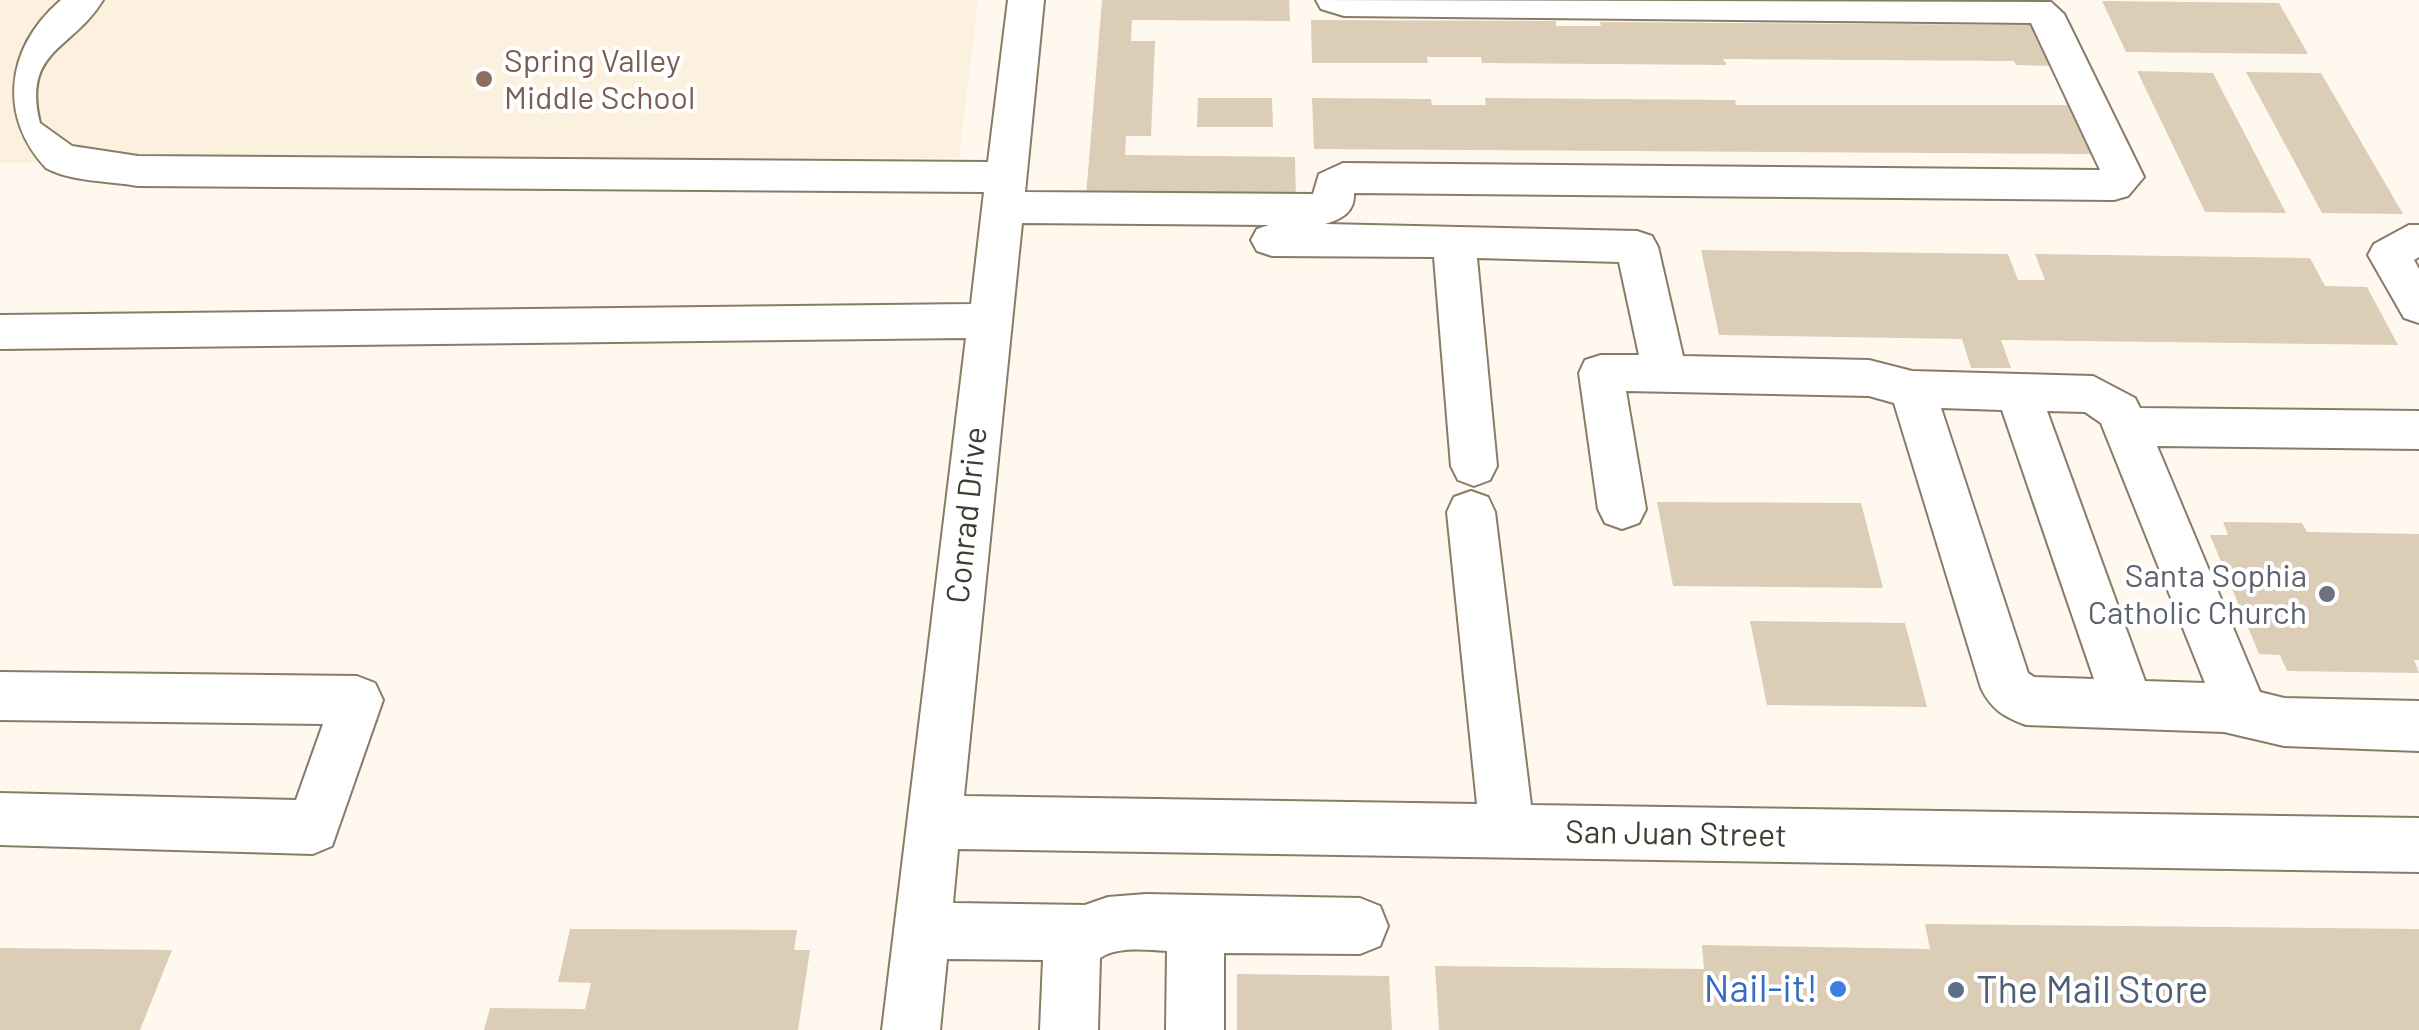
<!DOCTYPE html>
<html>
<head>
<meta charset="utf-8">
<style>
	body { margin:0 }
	canvas { display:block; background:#fef8ef }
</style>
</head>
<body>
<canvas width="2419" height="1030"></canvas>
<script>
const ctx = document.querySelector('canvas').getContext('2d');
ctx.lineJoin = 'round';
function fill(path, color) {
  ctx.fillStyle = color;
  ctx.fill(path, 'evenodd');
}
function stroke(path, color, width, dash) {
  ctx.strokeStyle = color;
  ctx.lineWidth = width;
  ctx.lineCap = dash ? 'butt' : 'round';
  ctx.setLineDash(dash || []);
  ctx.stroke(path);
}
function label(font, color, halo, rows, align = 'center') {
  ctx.font = font + ' Barlow,sans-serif';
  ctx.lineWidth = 8;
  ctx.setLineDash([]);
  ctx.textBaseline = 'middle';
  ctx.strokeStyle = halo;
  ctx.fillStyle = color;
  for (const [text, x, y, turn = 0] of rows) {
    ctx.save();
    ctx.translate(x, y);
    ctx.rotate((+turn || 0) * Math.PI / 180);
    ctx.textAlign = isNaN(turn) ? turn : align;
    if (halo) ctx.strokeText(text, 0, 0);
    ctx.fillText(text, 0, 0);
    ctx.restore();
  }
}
fill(new Path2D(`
	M0,0h978l-19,158 -959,5z`), '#fcf0de');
fill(new Path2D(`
	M1102,0h187l1,21 -158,-1 -1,21h24l-4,95h-25l-1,19 170,2 1,42 -210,-2z
	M2102,1l177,2 29,51 -182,-2z
	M1311,20l245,1v5h45l-1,-4 435,3 18,41 -37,-1 -2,-4 -291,-2 4,6 -245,-2 -1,-6h-54l1,6h-116z
	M2137,71l76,2 73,140 -81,-1z
	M2246,72l75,1 82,141 -81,-1z
	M1198,98h74l1,29h-76z
	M1312,98l119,1 1,6h54l-1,-7 250,2 1,5h337l22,49 -781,-5z
	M1701,250l307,4 10,26h27l-10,-26 275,4 15,28 42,1 31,58 -397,-5 10,28h-40l-9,-29 -243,-4z
	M1657,502l204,1 22,85 -210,-2z
	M2223,522l79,1 5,9 112,2v126h-5l5,13 -132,-2 -7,-16 -21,-1 -49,-119h18z
	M1750,621l155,2 22,84 -160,-2z
	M1925,924l494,5v101h-980l-4,-64 269,3 -2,-24 228,4z
	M570,929l227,1 -3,20h16l-12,80h-314l6,-22 95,1 6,-26 -33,-1z
	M0,948l172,2 -32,80h-140z
	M1237,974l152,2 3,54h-155z`), '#dccdb7');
const minor = new Path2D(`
	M61,0h42c-30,50 -81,49 -63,123l32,23 66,10 850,6 20,-162h36l-19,192 288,2 6,-20 24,-11 757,7 -69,-147 -687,-7 -23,-7 -5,-9 735,2 13,12 80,163 -16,19 -14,4 -760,-7c1,19 -12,26 -29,31l312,7 15,5 6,11 25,109 186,4 43,11 181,5 42,22 5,10 279,3v38l-262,-3 103,246 24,6 135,3v50l-135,-5 -60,-14 -198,-7c-22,-8 -35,-16 -45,-37l-87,-285 -25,-7 -243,-5 20,118 -7,14 -17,6 -17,-6 -7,-14 -19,-136 6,-13 16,-5h38l-20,-93 -142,-4 20,208 -7,14 -16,6 -16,-6 -7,-14 -17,-209 -162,-1 -15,-5 -6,-11 6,-11 12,-4 -247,-2 -58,573 513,8 -30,-292 7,-15 17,-6 17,6 7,15 36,293 888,13v54l-1461,-23 -5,54 132,2 23,-8 38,-3 214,4 20,8 8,20 -8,20 -20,8 -136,-1v77h-58l1,-79c-20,-1 -49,-5 -67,7l-2,72h-58l3,-70 -96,-1 -7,71h-58l84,-692 -966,11v-34l971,-11 13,-112 -846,-6c-28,-5 -67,-4 -92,-18 -46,-49 -43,-118 15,-168zM1941,408l61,2 92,269 -60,-2 -6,-4zM2047,411l38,1 16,11 104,260 -60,-2z
	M2409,225h10v32l-5,3 5,9v54l-15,-5 -36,-63 6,-11z
	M0,672l357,4 18,7 8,17 -51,146 -19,8 -313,-9v-52l296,7 27,-76 -323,-4z`);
stroke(minor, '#897c67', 4);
fill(minor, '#fff');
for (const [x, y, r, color] of [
	[484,79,10,"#8d6e63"],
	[2327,594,10,"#6b7280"],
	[1838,989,10,"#3f7fe0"],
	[1956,990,10,"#5c6f8a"]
]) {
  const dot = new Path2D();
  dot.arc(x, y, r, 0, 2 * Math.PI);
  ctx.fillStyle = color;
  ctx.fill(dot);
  stroke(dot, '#fff', 4);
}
label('32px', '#785e54', '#fff', [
	["Spring Valley",504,61],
	["Middle School",504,98]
], 'left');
label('32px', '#413b32', '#fff', [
	["Conrad Drive",967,515,-84],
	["San Juan Street",1676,834,1]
]);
label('32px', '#5b616d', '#fff', [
	["Santa Sophia",2307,576],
	["Catholic Church",2307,613]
], 'right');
label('38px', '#366cbe', '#fff', [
	["Nail-it!",1818,989]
], 'right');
label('38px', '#4e5e75', '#fff', [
	["The Mail Store",1976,990]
], 'left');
</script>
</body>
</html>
